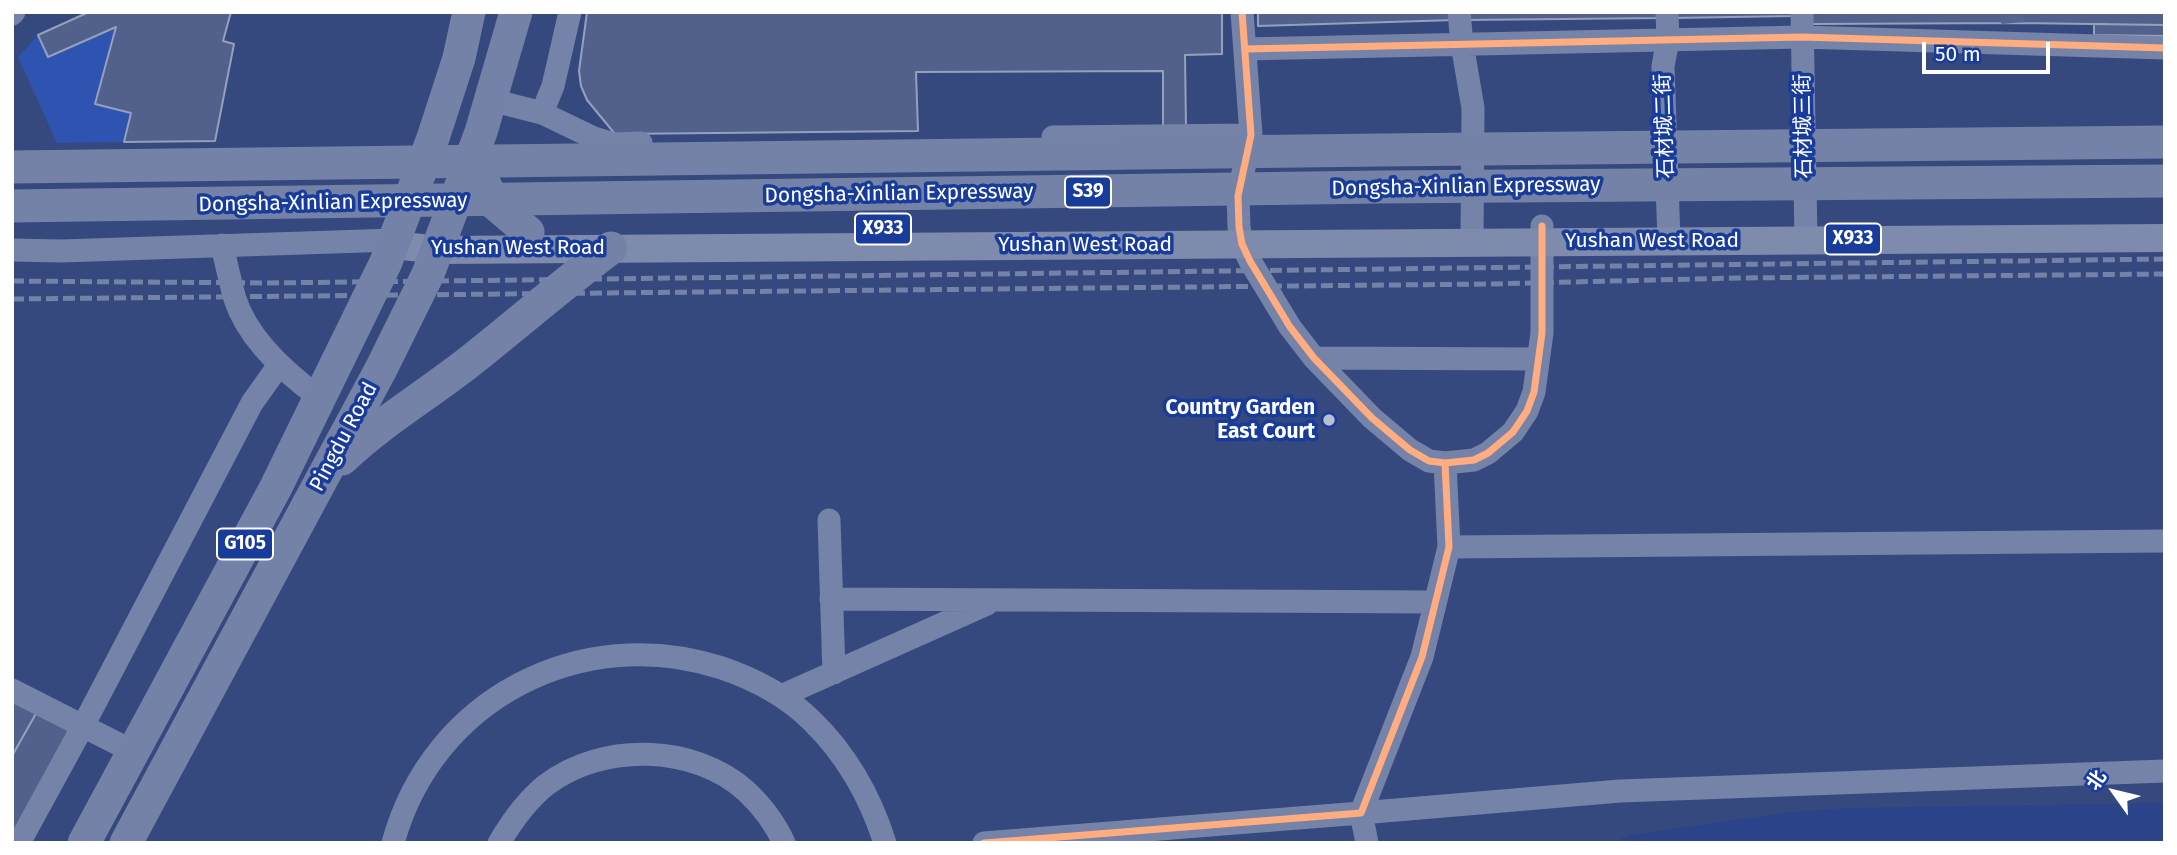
<!DOCTYPE html>
<html>
<head>
<meta charset="utf-8">
<style>
	body { margin:0 }
	#map { position:relative; width:2177px; height:855px; overflow:hidden; background:#36497e; font-family:"Fira Sans","Noto Sans SC",sans-serif }
	canvas { display:block }
	.frame { position:absolute; inset:0; border:14px solid #fff; pointer-events:none }
	.north { position:absolute; left:2079px; top:757px; width:70px; height:70px; -webkit-text-stroke:5px #193c9b; paint-order:stroke; rotate:304deg; font-size:19px; font-weight:700; line-height:28px; text-align:center; color:#fff }
	.north::after { content:''; display:block; margin:auto; width:24px; height:32px; background:#fff; clip-path:polygon(50% 0,100% 100%,50% 72%,0 100%) }
	.scale { position:absolute; left:1922px; top:42px; width:128px; height:32px; box-sizing:border-box; border:4px solid #fff; border-top:0; padding-left:9px; font-size:21px; line-height:24px; white-space:nowrap; color:#fff; -webkit-text-stroke:5px #193c9b; paint-order:stroke }
</style>
</head>
<body>
<div id="map">
<canvas width="2177" height="855"></canvas>
<div class="frame"></div>
<div class="north">北</div>
<div class="scale">50 m</div>
</div>
<script>
const ctx = document.querySelector('canvas').getContext('2d');
ctx.lineJoin = 'round';
function fill(path, color) {
  ctx.fillStyle = color;
  ctx.fill(path, 'evenodd');
}
function stroke(path, color, width, dash) {
  ctx.strokeStyle = color;
  ctx.lineWidth = width;
  ctx.lineCap = dash ? 'butt' : 'round';
  ctx.setLineDash(dash || []);
  ctx.stroke(path);
}
function label(font, color, halo, rows, align = 'center') {
  ctx.font = font + ' "Fira Sans","Noto Sans SC",sans-serif';
  ctx.lineWidth = 7;
  ctx.setLineDash([]);
  ctx.textBaseline = 'middle';
  ctx.strokeStyle = halo;
  ctx.fillStyle = color;
  for (const [text, x, y, turn = 0] of rows) {
    ctx.save();
    ctx.translate(x, y);
    ctx.rotate((+turn || 0) * Math.PI / 180);
    ctx.textAlign = isNaN(turn) ? turn : align;
    if (halo) ctx.strokeText(text, 0, 0);
    ctx.fillText(text, 0, 0);
    ctx.restore();
  }
}
fill(new Path2D(`
	M116,27l-21,76 36,10 -7,29 -67,1 -39,-86 20,-22 10,21z`), '#2e53b0');
fill(new Path2D(`
	M2165,803v40h-553l19,-8 152,-22 63,-5z`), '#2a4389');
const building = new Path2D(`
	M89,12h142l-8,29 11,3 -19,97 -91,1 7,-29 -36,-9 21,-77 -68,30 -10,-22z
	M587,12h635v42l-37,1 1,73h-23v-57l-247,1 2,59 -303,3 -28,-34 -6,-14 -2,-15z
	M1258,12h196l1,8 -197,6z
	M1465,12h197v6l-197,2z
	M1671,12h123v4l-122,2z
	M1811,12h207v11l-207,1z
	M2018,12h147v13l-147,-2z
	M2094,24l71,1v11l-71,-1z
	M12,697l26,13 -26,46z
	M38,710l35,20 -61,110v-84z`);
fill(building, '#52618b');
stroke(building, '#95a0bd', 2);
stroke(new Path2D(`
	M2012,12l1,11`), '#546491', 23, [23, 11]);
stroke(new Path2D(`
	M1242,12l9,123 -13,61 1,31 3,17 8,17 40,66 24,31 58,60 38,32 19,11 16,2 29,-3 14,-7 25,-21 14,-21 7,-19 8,-59v-107
	M1459,12l3,32 11,64 -1,134
	M1667,12l1,28 -5,26 6,175
	M1802,12l4,228
	M12,14l2,-2
	M1245,49l557,-12 363,11
	M491,100l51,13 52,25 20,6 27,-1
	M542,113l11,-27 17,-74
	M1053,137l198,-2
	M222,245c4,18 8,36 13,54 13,40 52,75 85,99
	M12,250l49,1 333,-11
	M1314,358l224,1
	M829,520l5,153
	M1449,547l716,-6
	M831,599l604,3
	M12,690l122,62
	M781,696l206,-92
	M19,843l64,-117 169,-323 27,-38
	M393,843c39,-144 188,-221 329,-175 32,11 66,29 90,53 36,35 58,75 73,122
	M499,843c13,-22 27,-42 47,-58 56,-43 148,-41 200,6 16,15 29,32 38,52
	M984,843l377,-30 61,-156 27,-110 -4,-84
	M1367,843l-6,-30 259,-22 545,-20`), '#7683a8', 23);
stroke(new Path2D(`
	M394,240l9,6 36,4 1726,-12`), '#7f8bad', 28);
stroke(new Path2D(`
	M482,179l12,24 34,29
	M342,459c39,-37 85,-64 127,-97 48,-38 94,-78 142,-114
	M84,843l192,-356 110,-225 47,-124 26,-80 10,-46
	M126,843l255,-474 47,-95 53,-142 35,-120`), '#7582a7', 33);
stroke(new Path2D(`
	M12,281l254,2 255,-3 1644,-21
	M12,299l1477,-15 249,-6 427,-4`), '#7582a7', 5, [12, 5]);
stroke(new Path2D(`
	M12,167l1369,-17 784,-8
	M12,206l1368,-19 785,-6`), '#7582a7', 33);
stroke(new Path2D(`
	M1242,12l9,123 -13,61 1,31 3,17 8,17 40,66 24,31 58,60 38,32 19,11 16,2 29,-3 14,-7 25,-21 14,-21 7,-19 8,-59v-107
	M1245,49l557,-12 363,11
	M984,843l377,-30 61,-156 27,-110 -4,-84`), '#ffac80', 7);
for (const [x, y, r, color] of [
	[1329,420,7,"#b9bfd2"]
]) {
  const dot = new Path2D();
  dot.arc(x, y, r, 0, 2 * Math.PI);
  ctx.fillStyle = color;
  ctx.fill(dot);
  stroke(dot, '#193c9b', 2.5);
}
for (const [x, y, w] of [
	[1088,192,46],
	[883,229,56],
	[1853,239,56],
	[245,544,56]
]) {
  const box = new Path2D();
  box.roundRect(x - w / 2, y - 15.5, w, 31, 5);
  ctx.fillStyle = '#193c9b';
  ctx.fill(box);
  stroke(box, '#fff', 2);
}
label('bold 19px', '#fff', null, [
	["S39",1088,192],
	["X933",883,229],
	["X933",1853,239],
	["G105",245,544]
]);
label('21px', '#fff', '#193c9b', [
	["石材城二街",1665,126,-92],
	["石材城三街",1804,126,-91],
	["Dongsha-Xinlian Expressway",1466,187,-1],
	["Dongsha-Xinlian Expressway",899,194,-1],
	["Dongsha-Xinlian Expressway",333,203,-1],
	["Yushan West Road",1652,241],
	["Yushan West Road",1085,245],
	["Yushan West Road",518,248],
	["Pingdu Road",344,437,-62]
]);
label('bold 21px', '#fff', '#193c9b', [
	["Country Garden",1315,408],
	["East Court",1315,432]
], 'right');
</script>
</body>
</html>
